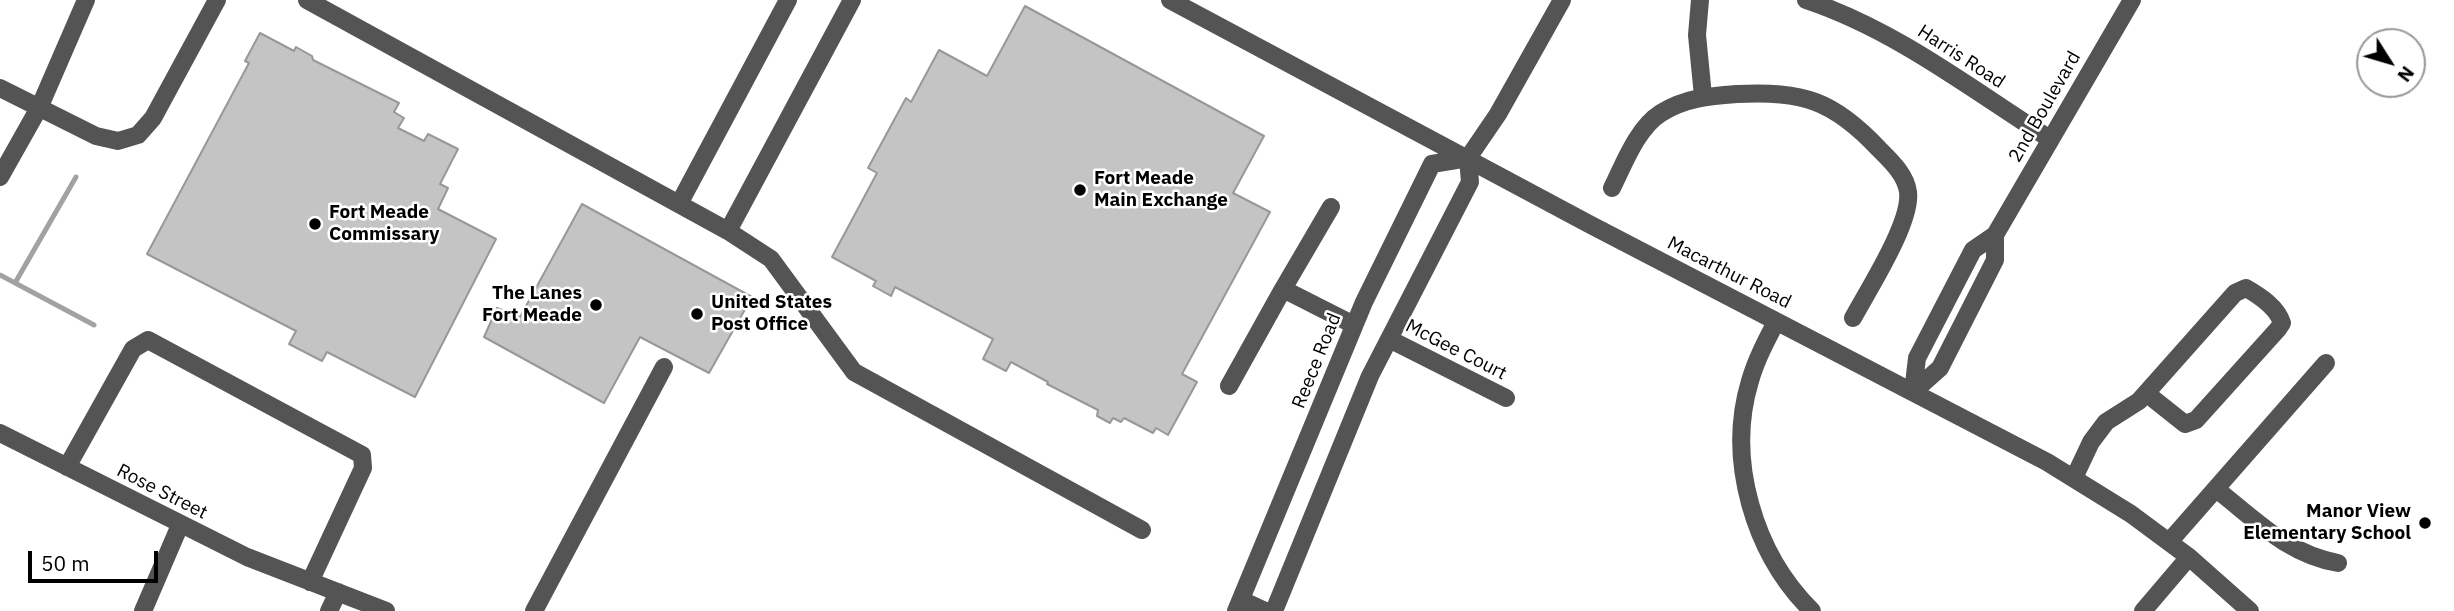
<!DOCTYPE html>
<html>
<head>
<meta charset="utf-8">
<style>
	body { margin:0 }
	#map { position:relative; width:2454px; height:611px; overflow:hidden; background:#fff; font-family:"IBM Plex Sans",sans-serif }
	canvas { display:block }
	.north { position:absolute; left:2356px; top:28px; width:70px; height:70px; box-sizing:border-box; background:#fff; border:2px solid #999; border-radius:50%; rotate:127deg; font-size:19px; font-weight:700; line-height:28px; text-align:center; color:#000 }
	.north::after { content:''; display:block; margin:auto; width:24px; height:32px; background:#000; clip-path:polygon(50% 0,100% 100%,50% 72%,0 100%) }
	.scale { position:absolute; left:28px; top:551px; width:130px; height:32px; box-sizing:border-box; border:4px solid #000; border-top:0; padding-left:9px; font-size:21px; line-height:24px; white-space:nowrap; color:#000; -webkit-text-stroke:5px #fff; paint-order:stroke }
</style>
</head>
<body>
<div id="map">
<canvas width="2454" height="611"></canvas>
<div class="north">N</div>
<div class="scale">50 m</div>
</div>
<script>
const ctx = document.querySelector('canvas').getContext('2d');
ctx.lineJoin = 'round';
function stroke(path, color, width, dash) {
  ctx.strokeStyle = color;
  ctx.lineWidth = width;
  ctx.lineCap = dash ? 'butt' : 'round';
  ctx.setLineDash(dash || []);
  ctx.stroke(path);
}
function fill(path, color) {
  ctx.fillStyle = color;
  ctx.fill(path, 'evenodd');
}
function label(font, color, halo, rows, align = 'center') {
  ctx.font = font + ' "IBM Plex Sans",sans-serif';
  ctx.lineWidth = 5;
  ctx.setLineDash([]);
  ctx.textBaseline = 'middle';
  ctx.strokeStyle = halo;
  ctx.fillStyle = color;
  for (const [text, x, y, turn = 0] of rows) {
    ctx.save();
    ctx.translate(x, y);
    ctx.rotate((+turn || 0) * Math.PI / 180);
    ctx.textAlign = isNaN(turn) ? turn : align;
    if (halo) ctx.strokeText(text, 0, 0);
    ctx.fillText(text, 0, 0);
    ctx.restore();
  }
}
stroke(new Path2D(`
	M0,275l94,50
	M15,283l61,-106`), '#a2a2a2', 5);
const building = new Path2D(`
	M1025,6l239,130 -31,57 37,19 -88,162 15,8 -29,53 -12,-7 -3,5 -29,-15 -3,4 -8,-4 -3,5 -13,-7 1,-6 -51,-26 1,-2 -37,-20 -5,9 -23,-12 10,-20 -98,-52 -4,9 -18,-10 3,-5 -44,-24 45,-84 -9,-5 38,-70 5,4 28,-52 48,26z
	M260,33l34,18 2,-4 16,9 1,4 86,43 -5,9 10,6 -6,10 26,13 4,-7 30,15 -18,35 8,4 -10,21 58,30 -81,158 -88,-45 -5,9 -33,-17 7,-13 -149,-77 102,-191 -4,-2z
	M582,204l170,93 -43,76 -69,-36 -36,66 -120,-66 13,-29 23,9z`);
fill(building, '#c4c4c4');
stroke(building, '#989898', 2);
stroke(new Path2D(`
	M307,0l421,231 43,28 83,113 288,158
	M1170,0l419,224 458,238 84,52 58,43 61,54
	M1700,0l-3,35 6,61
	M1806,0c90,30 165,89 244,139
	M0,88l96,48 22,5 20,-6 15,-17 64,-118
	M0,177l40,-71 46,-106
	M1612,188c12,-24 25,-60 49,-75 24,-15 48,-17 76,-19 66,-3 96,6 142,55 12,12 27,26 29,43 4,30 -40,98 -55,126
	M679,204l109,-204
	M728,231l124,-231
	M1283,289l48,-82
	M1776,322c-10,19 -20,38 -26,59 -24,79 4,173 62,230
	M1389,339l117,59
	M1229,386l54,-97 71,36
	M1913,392l4,-34 56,-108 22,-15 137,-235
	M1913,392l27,-24 55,-108v-25
	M0,433l247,124 139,54
	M67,467l66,-118 15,-9 214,115 1,13 -53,114
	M2074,478l17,-36 15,-20 33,-21 96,-108 11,-5c14,8 31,19 36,35l-4,6 -82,91 -11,4 -39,-31
	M2216,489c40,31 71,65 122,74
	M2169,542l157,-179
	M1241,600l24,11
	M143,611l37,-86
	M329,611l9,-19
	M534,611l130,-244
	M1236,611l128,-309 68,-138 36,-6
	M1274,611l96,-235 100,-194 -2,-24 30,-44 64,-114
	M2143,611l46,-54`), '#545454', 18);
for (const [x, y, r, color] of [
	[1080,190,7,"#000"],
	[315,224,7,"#000"],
	[596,305,7,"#000"],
	[697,314,7,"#000"],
	[2425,523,7,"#000"]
]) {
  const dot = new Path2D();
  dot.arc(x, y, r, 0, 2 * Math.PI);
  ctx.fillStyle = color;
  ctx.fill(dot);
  stroke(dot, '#fff', 2.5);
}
label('19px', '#000', '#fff', [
	["Harris Road",1961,57,33],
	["2nd Boulevard",2045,107,-60],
	["Macarthur Road",1729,273,27],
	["McGee Court",1456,350,27],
	["Reece Road",1317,361,-68],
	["Rose Street",162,492,27]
]);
label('bold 19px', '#000', '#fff', [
	["Fort Meade",1094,179],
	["Main Exchange",1094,201],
	["Fort Meade",329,213],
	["Commissary",329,235],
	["The Lanes",582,294,"right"],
	["Fort Meade",582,316,"right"],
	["United States",711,303],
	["Post Office",711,325],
	["Manor View",2411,512,"right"],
	["Elementary School",2411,534,"right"]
], 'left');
</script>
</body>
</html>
